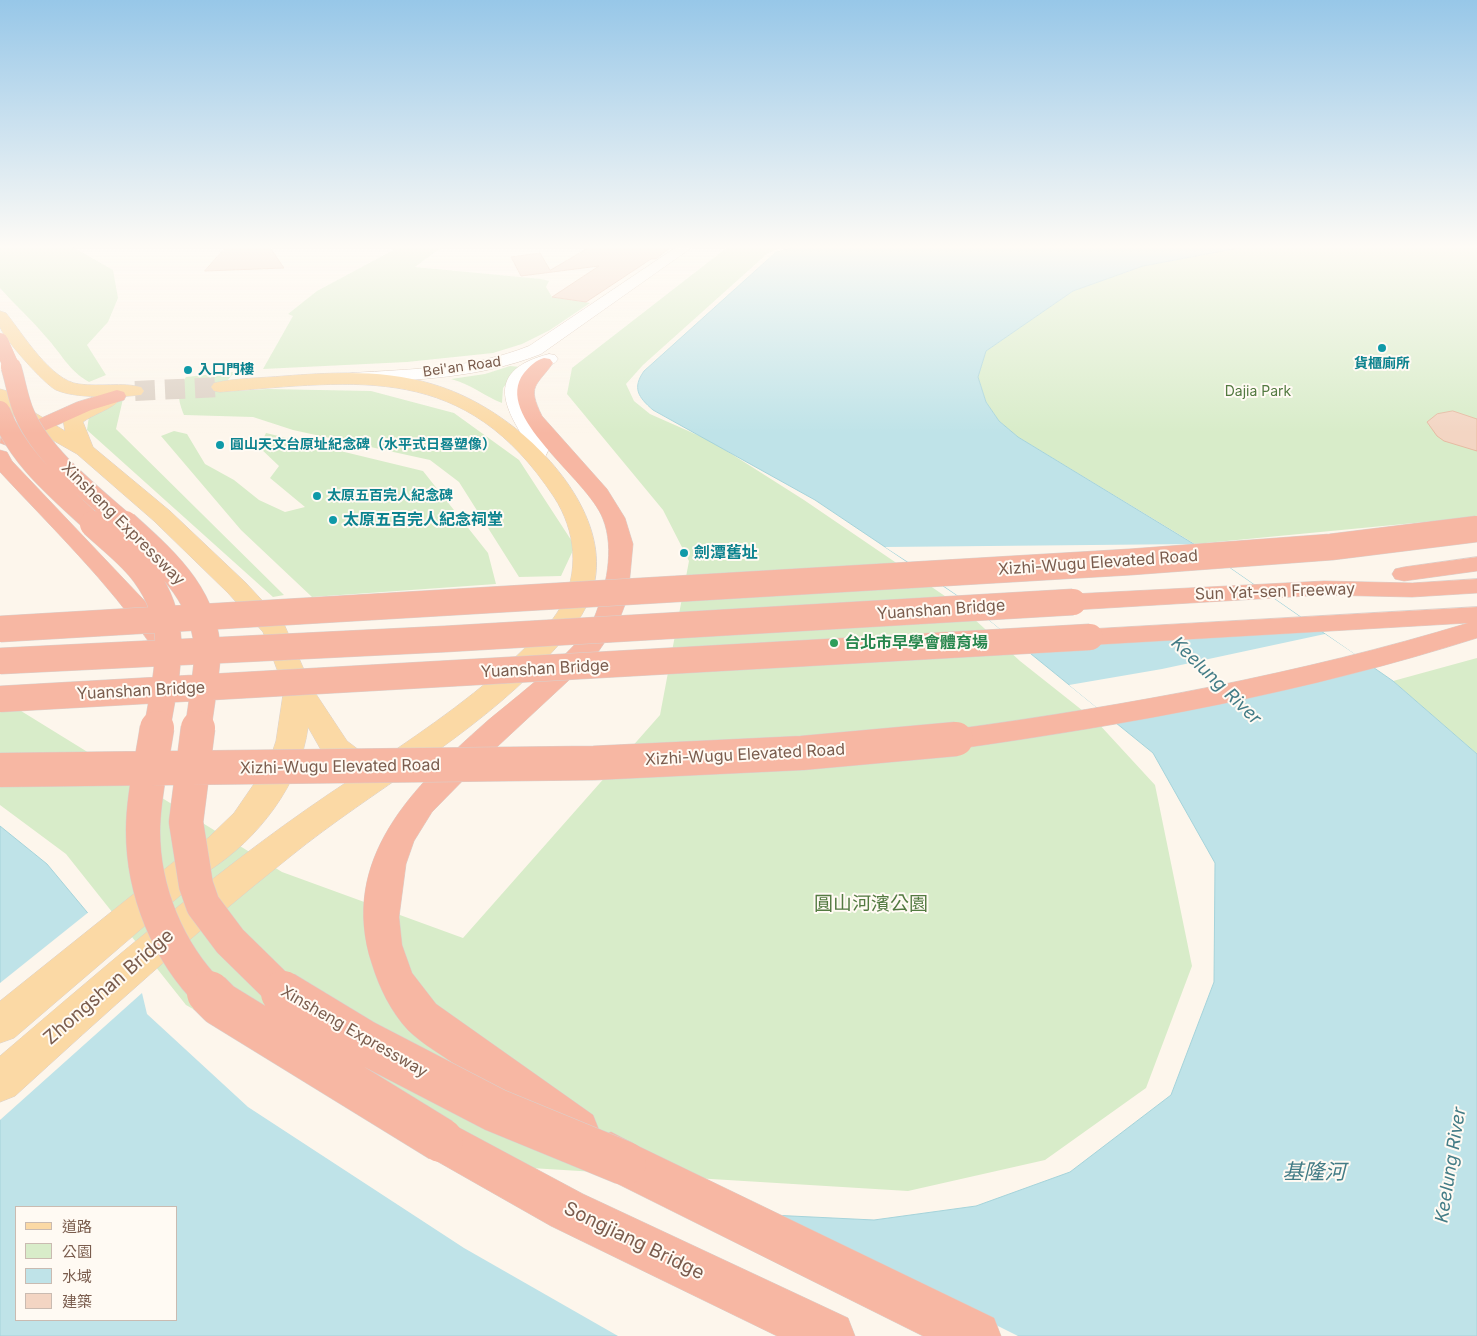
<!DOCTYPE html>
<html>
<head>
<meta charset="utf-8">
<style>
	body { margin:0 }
	#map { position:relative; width:1477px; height:1336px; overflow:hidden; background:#fdf6ec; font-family:Inter,"Noto Sans TC",sans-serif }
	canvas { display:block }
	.legend { position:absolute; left:15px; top:1206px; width:162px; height:115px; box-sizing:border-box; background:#fffaf3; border:1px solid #cabbb1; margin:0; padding:6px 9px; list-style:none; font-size:15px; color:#7a5c4d }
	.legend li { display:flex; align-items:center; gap:10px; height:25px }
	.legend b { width:25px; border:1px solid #cabbb1 }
</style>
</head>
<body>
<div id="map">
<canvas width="1477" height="1336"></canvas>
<ul class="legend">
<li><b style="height:6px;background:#fbd9a5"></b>道路</li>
<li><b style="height:14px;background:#d8ecc9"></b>公園</li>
<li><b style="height:14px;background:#bfe3e8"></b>水域</li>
<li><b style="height:14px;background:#f3d5c3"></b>建築</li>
</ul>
</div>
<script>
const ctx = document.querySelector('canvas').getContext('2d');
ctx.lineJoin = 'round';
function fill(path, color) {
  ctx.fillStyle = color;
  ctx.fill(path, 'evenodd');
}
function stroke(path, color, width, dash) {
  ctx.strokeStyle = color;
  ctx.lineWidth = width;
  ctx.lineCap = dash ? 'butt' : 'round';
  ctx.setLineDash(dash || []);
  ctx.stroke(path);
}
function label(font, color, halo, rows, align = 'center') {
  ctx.font = font + ' Inter,"Noto Sans TC",sans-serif';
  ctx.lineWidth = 4;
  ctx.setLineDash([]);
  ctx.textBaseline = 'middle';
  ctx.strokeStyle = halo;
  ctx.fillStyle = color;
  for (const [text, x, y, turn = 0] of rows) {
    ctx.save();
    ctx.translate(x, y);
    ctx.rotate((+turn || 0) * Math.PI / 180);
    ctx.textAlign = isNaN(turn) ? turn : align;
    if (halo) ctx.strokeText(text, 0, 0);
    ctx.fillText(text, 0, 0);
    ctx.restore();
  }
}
fill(new Path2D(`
	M0,246h71l42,24 5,28 -10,24 -21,23 19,30 -17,7c-20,-11 -28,-29 -43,-45 -14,-17 -31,-32 -46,-49z
	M401,246h42l-28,21 126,12 8,2 -3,6 6,10 38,6 -40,27 -28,14 -29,9 -86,9 -144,7 30,-53 -5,-2 29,-23z
	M729,246h57l-18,7 -125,112 -17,19 8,17 16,13 61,27 93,59 157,107 59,54 77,61 58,63 37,181 -46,122 -101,72 -137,31 -443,-27 -279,-159 -120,-151 -66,-49v-107l282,174 181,66 197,-223 29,-154 -26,-51 -96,-116 5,-26z
	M1249,246h228v271l-282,27 -177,-107 -19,-16 -13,-19 -8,-25 8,-26 87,-60 70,-25z
	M510,366l11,1 -18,21 -1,15c-18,-7 -31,-19 -51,-24l34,-5z
	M252,370l-20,5 -14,17 50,-3 103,2 83,22 65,47 56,86 -14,30 -42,1 -60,-95 -29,-22 -137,-30 -40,-13 -69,-2c-6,-15 -8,-25 2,-38z
	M123,399l-7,30 168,166 -11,2 -186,-167 2,-14z
	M174,431l13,3 18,30 29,16 25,20 26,12 20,-5 -35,-29 9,-12 -20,-19 7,-14 157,38 65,82 8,31 -184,13 -71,-67 -80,-94z
	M1477,658v96l-84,-73z`), '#d8ecc9');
const water = new Path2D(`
	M797,246h452l-106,20 -70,25 -87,60 -8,26 8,25 13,19 19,16 189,115 186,129 84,73v582h-1477v-510l47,38 124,149 288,168 208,29 207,10 102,-14 94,-34 101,-77 43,-113 1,-119 -62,-110 -186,-151 -152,-102 -162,-90c-15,-13 -21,-22 -9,-39l131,-118zM16,1207h160v113h-160z`);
fill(water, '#bfe3e8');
stroke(water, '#a5d3da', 1);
fill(new Path2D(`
	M1195,544l12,8 -285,19 -37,-24z
	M1214,557l105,73 -297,17 -55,-45 -39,-27z
	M1325,634l37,25 -255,57 -38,-31 93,-16z
	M90,911l82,100 288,168 207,29 105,5 246,123h-400l-154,-88 -216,-141 -101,-93 -5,-21 -142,127v-137z`), '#fdf6ec');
const building = new Path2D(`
	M227,246h42l15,22 -79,3z
	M592,246h80l-16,13h-5l-65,43 -34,-5 47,-31 -78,10 -10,-19 29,-4 10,17z
	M1453,411l24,8v32l-33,-10 -7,-5 -10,-14 10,-8z`);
fill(building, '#f3d5c3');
stroke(building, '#e6bba3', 1);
stroke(new Path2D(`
	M135,391l85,-4`), '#dcd0c4', 20, [20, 10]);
const secondary = new Path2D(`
	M678,246h16l-153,108c-61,24 -124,26 -189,29l-6,-1 -3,-4 3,-4 6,-1c60,-4 120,-4 177,-27z
	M549,354l6,1 3,4c-6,9 -16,7 -24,13 -28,20 3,55 16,75l-7,14 -7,2 -7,-2 -3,-4 4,-10c-28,-41 -45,-77 19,-93z`);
const primary = new Path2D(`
	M0,311l6,2c17,21 45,68 73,71 21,3 43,-2 62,3l3,4 -3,4 -24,2 2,3c-5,8 -27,15 -36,22l10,25 77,64 76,72 38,41 28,64 35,53 29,22c53,-36 106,-72 152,-118 12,-11 24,-23 32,-37 20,-36 16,-77 -6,-111 -89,-135 -193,-116 -334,-105l-6,-1 -3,-4 3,-4c22,-5 47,-5 70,-7 89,-7 157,-6 231,52 48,38 100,106 75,170 -9,24 -28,43 -45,62 -74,78 -171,129 -254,196 -96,76 -186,158 -276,240l-15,6v-46c114,-97 227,-196 353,-278l-28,-21 -17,-30c-7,57 -51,113 -98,143l-196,168 -14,5v-42l186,-149 22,-14 26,-25 35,-51 7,-21 8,-53 -21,-56 -35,-39 -74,-72 -77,-67 -51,-29 -26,-19v-17l7,2 10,11 48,29 -2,-11c9,-13 25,-18 39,-23 -15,-1 -32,-1 -46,-7 -12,-6 -52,-51 -56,-63 0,-4 0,-11 0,-16z`);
const highway = new Path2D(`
	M544,358l6,1 3,4c-17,24 -26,22 -11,53l65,73 18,29 8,26 -5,53 -10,26 -22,32 -113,105 -51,52 -18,29 -8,23 -7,53 3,28 10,28 24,31 157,111 6,15 -3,8 15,-6 29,15 354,171 7,18h-78l-315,-157 -12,-10 -7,-15 4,-9 -15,6 -15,-6c-35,-26 -71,-53 -106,-79 -16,-12 -35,-22 -49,-36 -17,-18 -29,-43 -36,-66 -34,-105 42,-178 113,-241 27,-23 96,-75 109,-105 12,-29 21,-69 9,-99 -15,-41 -112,-103 -79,-146 6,-7 12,-13 20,-15z
	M117,390l7,2 2,4 -2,4 -33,10 -76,34 -7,2 -8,-3 1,-7 76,-34z
	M0,450l7,2 5,9 148,156 13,22 -4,6 -9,2 -9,-2c-43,-63 -99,-117 -151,-173z
	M1477,557v14l-73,10 -9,-2 -3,-5 3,-5 9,-2z
	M1477,579v14l-65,4 -88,-2 -251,15 -9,-3 -4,-5 4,-5 9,-3 251,-13 88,2z
	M1477,607v31c-170,54 -344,86 -521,111l-11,-3 -4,-7 4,-7 11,-3c174,-24 344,-55 512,-106l-378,22 -9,-2 -4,-6 4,-6 9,-2z
	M441,1118l142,76 265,124 7,18h-78l-226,-110 -125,-71 -7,-15 7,-15z`);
stroke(secondary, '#d6c0b0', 1);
stroke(primary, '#dad1cd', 1);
stroke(highway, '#dad1cd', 1);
fill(secondary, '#fff');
fill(primary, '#fbd9a5');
fill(highway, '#f7b7a3');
const highwayBridgeFar4 = new Path2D(`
	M0,341l12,27`);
const highwayBridgeFar3 = new Path2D(`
	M11,367c5,16 7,33 14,48 18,42 68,80 102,110
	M0,411c18,48 59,80 95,114`);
const highwayBridgeFar2 = new Path2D(`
	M93,524c17,16 39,32 52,51 37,50 21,98 12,154
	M125,524c41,37 86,76 82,137 -2,23 -6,46 -9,68
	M0,629l1130,-67 201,-15 146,-18
	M0,661l445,-22 628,-37
	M0,699l1090,-62`);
const highwayBridgeFar1 = new Path2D(`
	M157,728c-5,34 -14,69 -14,103 0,60 25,121 67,163
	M198,728l-12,94 10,63 7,20 27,36 54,53
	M0,770l594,-7 208,-10 154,-14`);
const highwayBridge = new Path2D(`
	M209,993l11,11 221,136
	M283,993l81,49 131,68 129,53`);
stroke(highwayBridgeFar4, '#dad1cd', 16, []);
stroke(highwayBridgeFar3, '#dad1cd', 21, []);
stroke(highwayBridgeFar2, '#dad1cd', 27, []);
stroke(highwayBridgeFar1, '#dad1cd', 35, []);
stroke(highwayBridge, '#dad1cd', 45, []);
stroke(highwayBridgeFar4, '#f7b7a3', 16);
stroke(highwayBridgeFar3, '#f7b7a3', 20);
stroke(highwayBridgeFar2, '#f7b7a3', 26);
stroke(highwayBridgeFar1, '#f7b7a3', 34);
stroke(highwayBridge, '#f7b7a3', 44);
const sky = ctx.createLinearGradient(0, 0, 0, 433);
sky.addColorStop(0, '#97c7e8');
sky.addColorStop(0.57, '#fefbf6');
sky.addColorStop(1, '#fefbf600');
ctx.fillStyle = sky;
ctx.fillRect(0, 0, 1477, 433);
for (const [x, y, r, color] of [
	[1382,348,5,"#0f9aa8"],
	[188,370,5,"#0f9aa8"],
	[220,445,5,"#0f9aa8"],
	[317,496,5,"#0f9aa8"],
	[333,520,5,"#0f9aa8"],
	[684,553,5,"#0f9aa8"],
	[834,643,5,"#2e9e5b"]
]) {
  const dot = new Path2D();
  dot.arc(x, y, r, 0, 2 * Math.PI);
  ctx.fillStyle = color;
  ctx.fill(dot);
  stroke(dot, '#fffaf3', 2);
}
label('bold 14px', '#0d838f', '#fffaf3', [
	["貨櫃廁所",1382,364,"center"],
	["入口門樓",198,370],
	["圓山天文台原址紀念碑（水平式日晷塑像）",230,445],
	["太原五百完人紀念碑",327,496]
], 'left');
label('14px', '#7a5c4d', '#fffaf3', [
	["Bei'an Road",462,367,-8]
]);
label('14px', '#537a41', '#fffaf3', [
	["Dajia Park",1258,392]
]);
label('bold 16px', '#0d838f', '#fffaf3', [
	["太原五百完人紀念祠堂",343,520],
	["劍潭舊址",694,553]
], 'left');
label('16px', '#7a5c4d', '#fffaf3', [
	["Xinsheng Expressway",123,524,45],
	["Xizhi-Wugu Elevated Road",1098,563,-4],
	["Sun Yat-sen Freeway",1275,592,-2],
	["Yuanshan Bridge",941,610,-4],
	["Yuanshan Bridge",545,669,-3],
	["Yuanshan Bridge",141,691,-3],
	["Xizhi-Wugu Elevated Road",745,755,-3],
	["Xizhi-Wugu Elevated Road",340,767,-1],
	["Xinsheng Expressway",354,1032,30]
]);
label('bold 16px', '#27864d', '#fffaf3', [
	["台北市早學會體育場",844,643]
], 'left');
label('italic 18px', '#437c86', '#fffaf3', [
	["Keelung River",1216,681,44],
	["Keelung River",1451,1165,-81]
]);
label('19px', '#537a41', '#fffaf3', [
	["圓山河濱公園",871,904]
]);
label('19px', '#7a5c4d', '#fffaf3', [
	["Zhongshan Bridge",109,987,-41],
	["Songjiang Bridge",634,1241,26]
]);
label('italic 21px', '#437c86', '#fffaf3', [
	["基隆河",1314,1173]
]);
</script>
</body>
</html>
